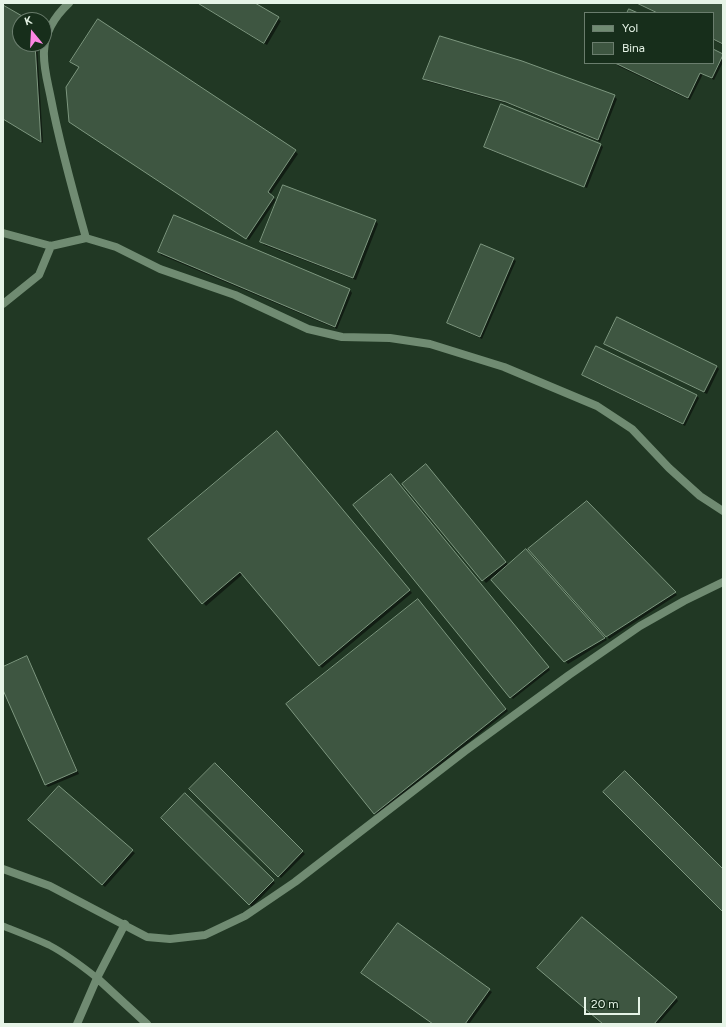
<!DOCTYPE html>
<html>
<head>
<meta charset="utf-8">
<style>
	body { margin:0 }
	#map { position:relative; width:726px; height:1027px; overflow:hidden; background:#213824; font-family:Figtree,sans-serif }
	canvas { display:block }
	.frame { position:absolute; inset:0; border:4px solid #e6f4e7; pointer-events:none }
	.legend { position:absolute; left:584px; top:12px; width:130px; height:52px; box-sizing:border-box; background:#172e1b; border:1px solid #6a7d6d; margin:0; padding:5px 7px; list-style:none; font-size:12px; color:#e6f4e7 }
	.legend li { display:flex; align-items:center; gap:8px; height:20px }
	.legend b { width:20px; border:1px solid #6a7d6d }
	.north { position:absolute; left:12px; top:12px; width:40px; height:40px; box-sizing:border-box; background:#172e1b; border:1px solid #6a7d6d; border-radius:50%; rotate:342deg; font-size:11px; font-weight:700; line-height:16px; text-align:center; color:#e6f4e7 }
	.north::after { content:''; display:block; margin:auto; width:14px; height:18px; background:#fc86e3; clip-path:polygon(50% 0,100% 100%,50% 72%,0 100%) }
	.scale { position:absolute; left:584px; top:997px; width:56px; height:18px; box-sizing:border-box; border:2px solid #e6f4e7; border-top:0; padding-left:5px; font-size:12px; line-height:14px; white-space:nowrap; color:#e6f4e7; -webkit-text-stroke:3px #172e1b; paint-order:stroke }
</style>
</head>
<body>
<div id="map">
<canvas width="726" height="1027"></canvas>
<div class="frame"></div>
<ul class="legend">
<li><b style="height:5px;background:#708b72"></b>Yol</li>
<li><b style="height:11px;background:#3e5641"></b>Bina</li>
</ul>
<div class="north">K</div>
<div class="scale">20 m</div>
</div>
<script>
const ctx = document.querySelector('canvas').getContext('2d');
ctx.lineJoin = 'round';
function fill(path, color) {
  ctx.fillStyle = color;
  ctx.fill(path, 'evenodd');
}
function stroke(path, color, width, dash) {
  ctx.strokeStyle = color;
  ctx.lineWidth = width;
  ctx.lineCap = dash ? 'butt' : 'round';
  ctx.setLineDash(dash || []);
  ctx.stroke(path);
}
fill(new Path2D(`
	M198,3h56l27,18 -14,24z
	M636,3h87v42l-10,-5v-27h-56z
	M3,6l24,14h-7v24h17l6,99 -40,-24z
	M713,50l10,5v7l-9,18 -11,-6 -13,26 -72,-34 -2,-3h97z
	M73,64l222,87 3,3 -28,41 6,5 -27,40 -176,-116 7,-56z
	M424,78l190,18 3,3 -17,43 -91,-38 -83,-23z
	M501,105l100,40 2,2 -16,41 -100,-39 -2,-2z
	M283,186l93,35 2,3 -22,56 -92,-35 -3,-3z
	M174,216l176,74 2,3 -15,36 -176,-74 -2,-3z
	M513,259l3,2 -34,78 -31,-14 -3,-2z
	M618,319l99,48 2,2 -12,25 -99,-48z
	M583,375l113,20 3,3 -14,28 -100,-49z
	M280,435l132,158 -90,75 -79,-94 -37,32 -57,-67z
	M429,468l80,98 17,-16 81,90 -39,24 -76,-84 6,-4 -1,-2 -11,9 -82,-99z
	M394,478l156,192 -37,29 -2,-2z
	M587,502l90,93 -68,44 -2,-3z
	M420,602l88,109 -131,105 -2,-3z
	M27,658l2,2 50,114 -31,13 -3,-3 -42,-97v-19z
	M215,765l90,89 -24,24 -90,-89z
	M185,794l90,89 -23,24 -90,-89z
	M32,823l100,28 3,2 -30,34z
	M489,990l3,2 -23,32h-36z
	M676,998l2,3 -20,23h-54z`), '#0007');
const building = new Path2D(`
	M198,3h57l24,14 -15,26z
	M637,3h86v41l-10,-5v-26h-55z
	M3,5l26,15h-9v24h15l6,98 -38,-23z
	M629,9l9,4h-11z
	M98,19l198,131 -28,42 6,5 -28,42 -177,-117 -3,-35 13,-20 -9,-5z
	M440,36l82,25 93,34 -17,45 -92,-38 -83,-23z
	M713,49l10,5v1l-11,23 -12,-5 -12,25 -73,-35h98z
	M501,104l100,40 -17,43 -100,-40z
	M283,185l93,35 -23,58 -93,-36z
	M174,215l176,74 -15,38 -177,-75z
	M481,244l33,14 -34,79 -33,-14z
	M617,317l100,49 -13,26 -100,-48z
	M596,346l101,49 -14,29 -101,-49z
	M277,431l133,159 -91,76 -79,-94 -38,32 -54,-65z
	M426,464l80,98 -24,19 -80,-97z
	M391,474l158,193 -39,31 -157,-193z
	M587,501l89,91 -70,45 -78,-88z
	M526,549l79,89 -41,24 -73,-82z
	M418,599l88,110 -132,105 -88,-110z
	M27,656l50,115 -32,14 -42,-95v-23z
	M215,763l88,88 -25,26 -89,-88z
	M625,771l98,98v43l-120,-120z
	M59,786l74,64 -31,35 -74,-65z
	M185,793l89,87 -25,25 -88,-87z
	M582,917l95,80 -23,27h-51l-66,-56z
	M398,923l92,66 -25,35h-32l-72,-51z`);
fill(building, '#3e5641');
stroke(building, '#7d977f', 1);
stroke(new Path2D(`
	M3,926c15,6 31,12 46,19 17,9 33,21 48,33`), '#708b72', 7);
stroke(new Path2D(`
	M69,3c-14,13 -24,28 -25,48 -1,16 4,32 7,48 9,47 22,93 35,139
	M3,233l48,13 35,-8 30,9 44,22 75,26 73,34 34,8 48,1 40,6 74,23 93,39 35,23 37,39 31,28 23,15
	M3,304l36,-29 12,-29
	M3,869l47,17 97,51 23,2 35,-4 40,-19 50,-34 170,-131 104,-76 71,-49 44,-25 39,-19
	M97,978l50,46
	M77,1024l20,-46 28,-54`), '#708b72', 8);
</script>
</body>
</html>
